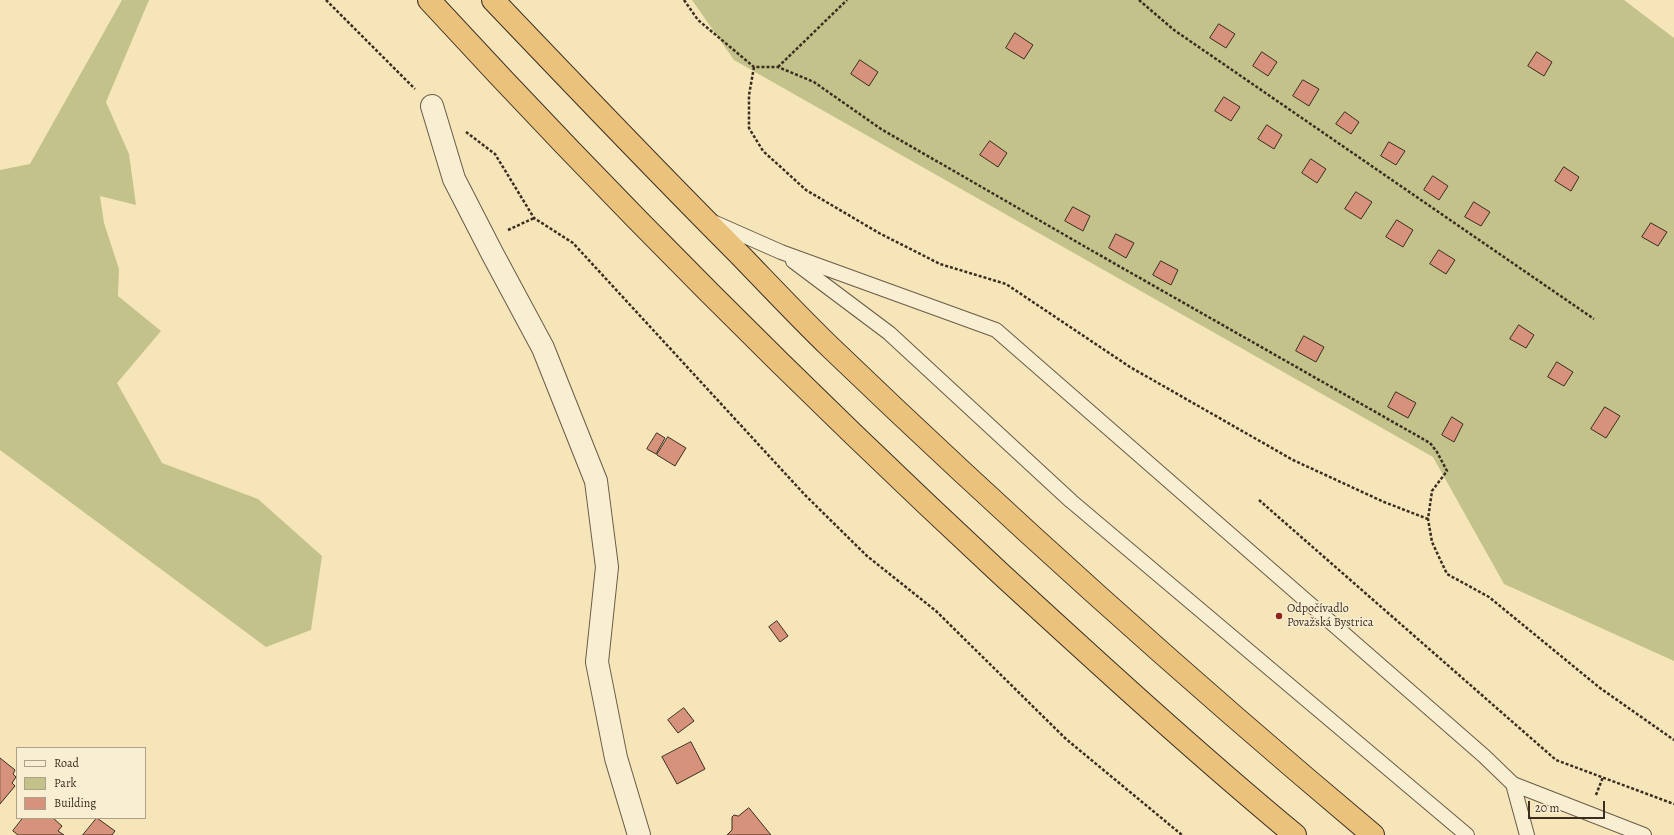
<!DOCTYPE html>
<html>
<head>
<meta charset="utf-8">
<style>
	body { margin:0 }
	#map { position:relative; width:1674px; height:835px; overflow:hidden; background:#f5e5b9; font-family:Alegreya,serif }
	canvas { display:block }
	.legend { position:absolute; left:16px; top:747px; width:130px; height:72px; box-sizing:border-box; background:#f8eed2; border:1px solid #ada18b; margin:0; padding:5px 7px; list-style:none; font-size:12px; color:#3c2d21 }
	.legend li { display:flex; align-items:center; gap:8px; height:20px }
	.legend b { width:20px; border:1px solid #ada18b }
	.scale { position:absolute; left:1528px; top:801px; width:77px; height:18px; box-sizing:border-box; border:2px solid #3c2d21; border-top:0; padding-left:5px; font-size:12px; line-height:14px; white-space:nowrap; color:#3c2d21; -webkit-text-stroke:3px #f8eed2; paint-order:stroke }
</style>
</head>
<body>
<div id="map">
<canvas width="1674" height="835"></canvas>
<ul class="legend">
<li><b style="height:5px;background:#f8eed2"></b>Road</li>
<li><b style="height:11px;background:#c3c28a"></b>Park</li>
<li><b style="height:11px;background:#d7927b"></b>Building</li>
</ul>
<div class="scale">20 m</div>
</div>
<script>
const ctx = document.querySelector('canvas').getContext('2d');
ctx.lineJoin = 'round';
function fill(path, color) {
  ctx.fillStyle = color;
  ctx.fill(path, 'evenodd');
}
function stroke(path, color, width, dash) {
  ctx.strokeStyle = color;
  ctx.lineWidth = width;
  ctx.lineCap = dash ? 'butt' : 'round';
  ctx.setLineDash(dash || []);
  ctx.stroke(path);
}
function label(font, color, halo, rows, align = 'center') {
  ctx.font = font + ' Alegreya,serif';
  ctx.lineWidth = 3;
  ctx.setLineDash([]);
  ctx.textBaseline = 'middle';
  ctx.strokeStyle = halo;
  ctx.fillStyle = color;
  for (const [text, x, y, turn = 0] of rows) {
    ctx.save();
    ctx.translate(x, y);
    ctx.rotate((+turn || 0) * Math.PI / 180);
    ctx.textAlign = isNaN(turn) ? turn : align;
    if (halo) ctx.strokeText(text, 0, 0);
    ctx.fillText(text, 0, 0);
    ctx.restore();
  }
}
fill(new Path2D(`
	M122,0h27l-43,102 23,52 7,51 -36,-9 4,27 15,46 -1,27 43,35 -44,52 45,80 96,36 64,57 -11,74 -45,17 -266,-197v-280l30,-6z
	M692,0h932l50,38v623l-170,-77 -71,-127 -699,-397z`), '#c3c28a');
const building = new Path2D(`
	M1219,24l16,10 -9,14 -16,-10z
	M1015,33l18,12 -9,14 -18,-11z
	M1262,52l15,10 -9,14 -15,-10z
	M1537,52l15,10 -8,14 -16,-10z
	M860,60l18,12 -9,14 -18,-12z
	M1303,80l16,9 -10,17 -16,-10z
	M1224,97l16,10 -9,14 -16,-10z
	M1345,112l14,10 -8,12 -15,-10z
	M1267,125l15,10 -8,14 -16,-10z
	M990,141l17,12 -9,14 -18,-12z
	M1389,142l16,9 -9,14 -15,-9z
	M1311,159l15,10 -9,14 -15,-10z
	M1564,167l15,10 -8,14 -16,-10z
	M1433,176l15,10 -9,14 -15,-10z
	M1356,192l16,10 -11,17 -16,-10z
	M1474,202l16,10 -9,14 -16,-9z
	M1073,207l17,9 -7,15 -18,-10z
	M1397,220l16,10 -10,17 -17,-10z
	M1651,223l16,9 -9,14 -16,-9z
	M1116,234l18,9 -8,15 -17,-10z
	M1439,250l16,10 -9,14 -16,-10z
	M1161,261l17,9 -7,15 -18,-10z
	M1519,325l15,10 -8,13 -16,-9z
	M1304,336l20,11 -8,15 -20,-11z
	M1557,362l16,10 -9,14 -16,-9z
	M1396,392l20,11 -8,15 -20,-11z
	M1605,407l15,9 -14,22 -15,-9z
	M1452,417l11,7 -9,18 -12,-7z
	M657,433l8,5 -9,16 -9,-5z
	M668,437l18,11 -11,18 -18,-11z
	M777,621l11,15 -8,6 -11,-15z
	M684,708l10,13 -16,12 -10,-13z
	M691,742l14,27 -28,15 -15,-27z
	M0,758l15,12 -2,4 3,3 -4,6 3,3 -15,18z
	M749,808l22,27h-44l5,-5v-13l2,-2 4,1z
	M23,818h30l9,8 -4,5 6,4h-46l-5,-4z
	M97,818l18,13 -3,4h-29z`);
fill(building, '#d7927b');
stroke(building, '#3c2d21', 1);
const lane = new Path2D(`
	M713,222l68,30 215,78 488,426 29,28 131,51
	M793,261l96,72 182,168 396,334
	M1513,784l14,51`);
const street = new Path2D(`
	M432,106l22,73 38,74 51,95 53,133 11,86 -10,95 19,96 23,77`);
const highway = new Path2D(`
	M429,0c183,199 374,390 572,574 97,89 193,177 294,261
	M493,0c81,85 163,171 246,254 30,31 59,62 90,92 176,169 357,332 544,489`);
stroke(lane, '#6a5b47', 16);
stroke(street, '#6a5b47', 24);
stroke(highway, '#3c2d21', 24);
stroke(new Path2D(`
	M326,0l89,89
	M684,0l14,20 56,47h24l36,15 67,47 215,124 334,190 7,9 10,19 -15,20 -4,28 4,23 15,32 42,23 111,91 74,52
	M1139,0l35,30 420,289
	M754,67l-5,28v33l14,23 43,39 73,43 61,31 66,20 124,83 163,93 91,42 44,17
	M778,67l69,-67
	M466,132l29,22 39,64 39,25 232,252 62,61 69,55 130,128 116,96
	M508,230l26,-12
	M1259,500l297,260 118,44
	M1596,795l7,-18`), '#3c2d21', 2.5, [3, 2]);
stroke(lane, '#f8eed2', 14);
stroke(street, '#f8eed2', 22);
stroke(highway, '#eac27c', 22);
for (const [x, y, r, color] of [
	[1279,616,4,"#8f2418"]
]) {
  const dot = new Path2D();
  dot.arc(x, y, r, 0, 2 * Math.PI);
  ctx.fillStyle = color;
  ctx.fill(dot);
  stroke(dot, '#f8eed2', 1.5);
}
label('12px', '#3c2d21', '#f8eed2', [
	["Odpočívadlo",1287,609],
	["Považská Bystrica",1287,623]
], 'left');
</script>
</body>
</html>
